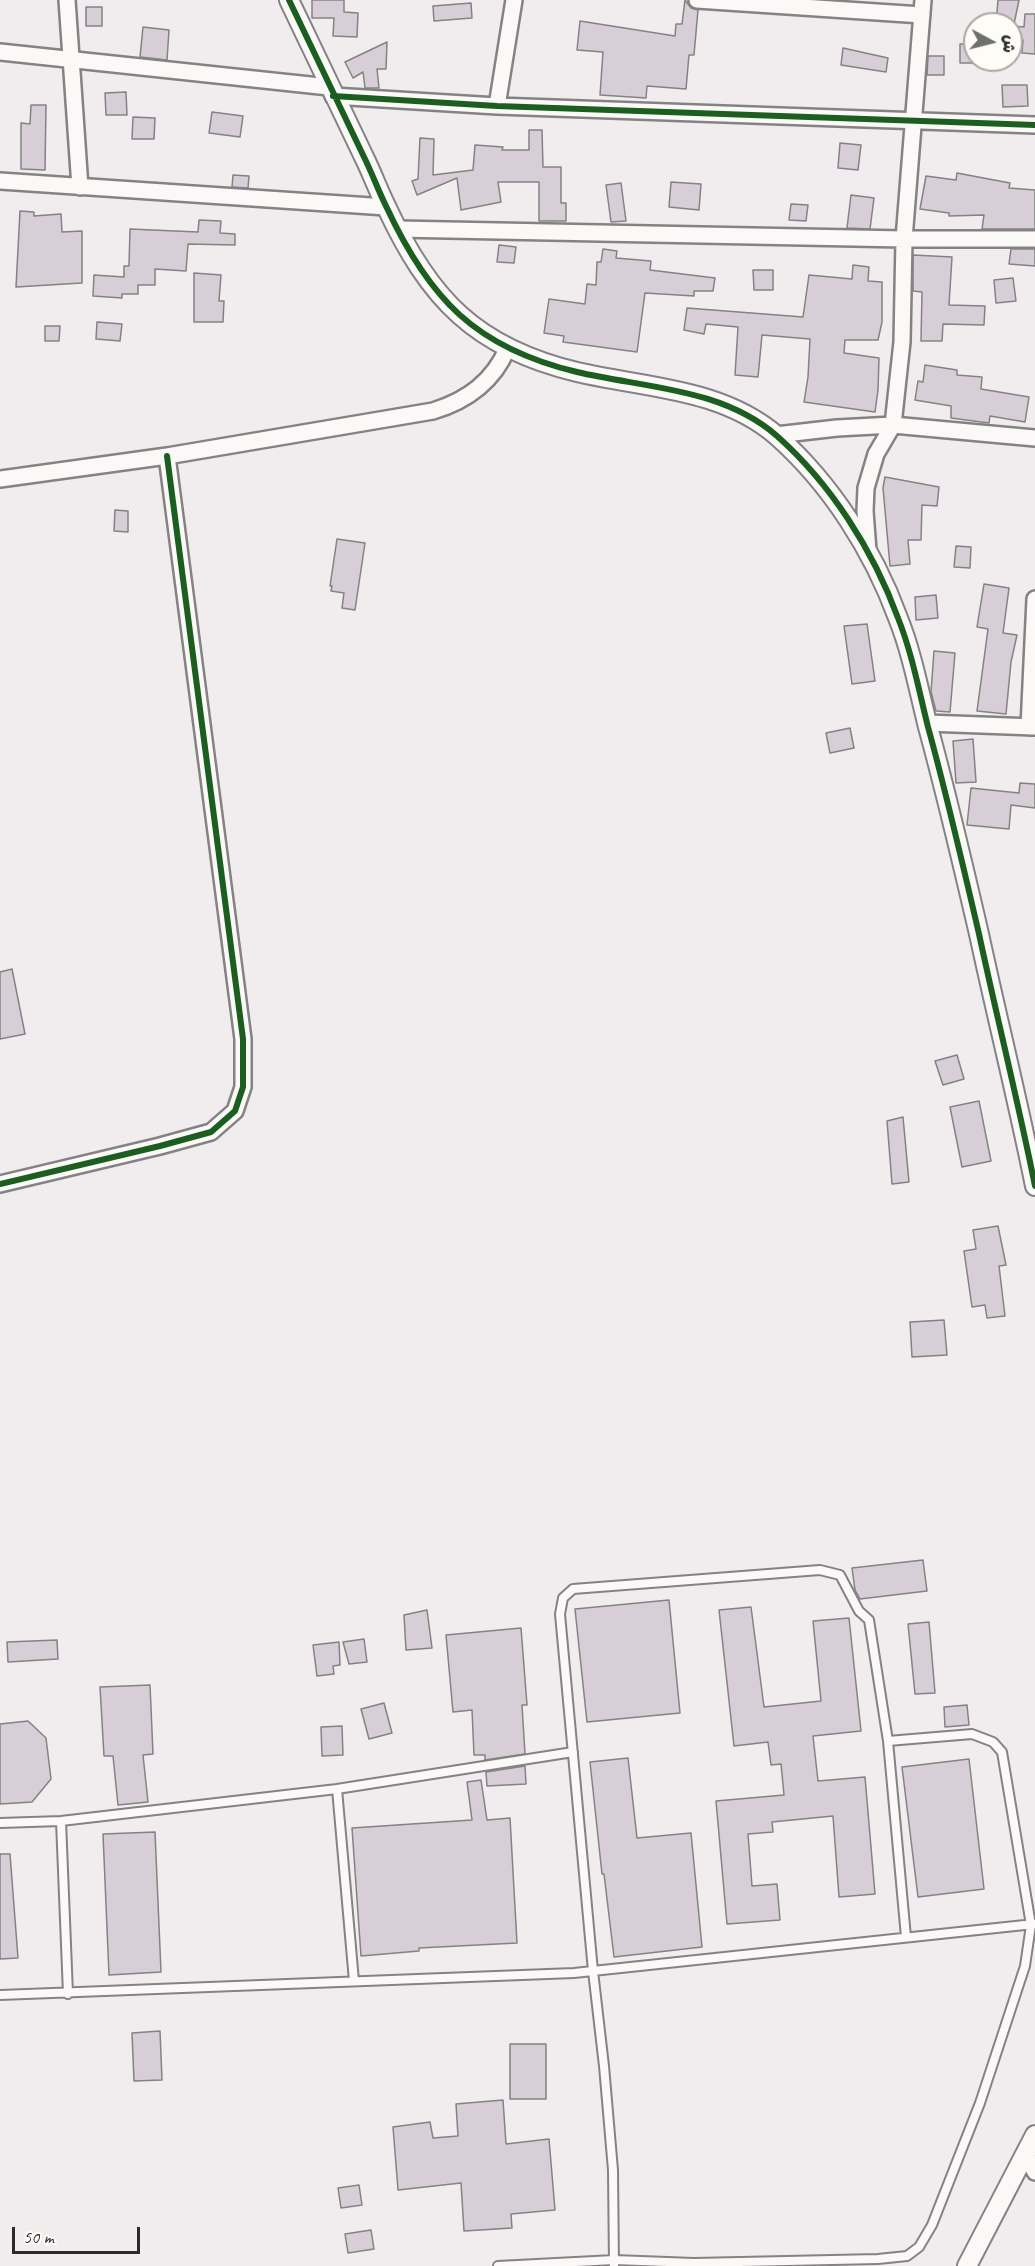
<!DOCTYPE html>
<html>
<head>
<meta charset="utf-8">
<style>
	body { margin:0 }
	#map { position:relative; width:1035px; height:2266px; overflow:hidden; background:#f1edef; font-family:Caveat,"Playpen Sans Arabic",sans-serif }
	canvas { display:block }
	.north { position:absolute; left:963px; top:12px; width:60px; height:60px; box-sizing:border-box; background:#fdfcf7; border:2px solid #a9a8a5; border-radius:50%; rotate:97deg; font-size:16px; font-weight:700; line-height:24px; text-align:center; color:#2b2b2b }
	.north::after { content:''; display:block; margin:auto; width:21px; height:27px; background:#706f70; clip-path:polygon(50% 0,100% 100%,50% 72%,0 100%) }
	.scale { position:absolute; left:12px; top:2227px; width:128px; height:27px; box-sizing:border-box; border:3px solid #2b2b2b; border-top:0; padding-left:8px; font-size:18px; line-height:21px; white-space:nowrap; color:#2b2b2b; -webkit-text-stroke:4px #fdfcf7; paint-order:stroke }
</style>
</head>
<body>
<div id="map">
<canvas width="1035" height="2266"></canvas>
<div class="north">ش</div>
<div class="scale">50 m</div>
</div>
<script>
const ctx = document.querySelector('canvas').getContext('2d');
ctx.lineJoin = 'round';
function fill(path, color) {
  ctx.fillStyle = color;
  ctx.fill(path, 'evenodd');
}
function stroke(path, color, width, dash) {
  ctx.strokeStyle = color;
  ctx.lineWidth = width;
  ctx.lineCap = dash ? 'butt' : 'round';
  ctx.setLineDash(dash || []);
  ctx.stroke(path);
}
const building = new Path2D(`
	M312,0h32v12l14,1 -1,24 -24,-1 1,-18h-22z
	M685,0l6,8 7,2 -4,45h-5l-3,34 -39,-3 -1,12 -46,-3 3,-43 -26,-2 3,-29 95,15 1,-12h6z
	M998,0h21l-5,24h-18z
	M471,3l1,15 -38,3 -1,-15z
	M86,7h16v19h-16z
	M1025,14h10v40l-13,-1 1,-13h-12v-14l13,1z
	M143,27l26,3 -2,30 -27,-3z
	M387,42l-1,27h-9l2,19h-14l-2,-16 -10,6 -8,-16z
	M960,44h15v19h-15z
	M843,48l45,10 -2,14 -45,-7z
	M928,56h16v19h-17z
	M1002,85h25l1,21 -25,1z
	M126,92l1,23h-21l-1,-22z
	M31,105h15l-1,65 -24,-1v-46l9,1z
	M212,112l31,4 -3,21 -31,-4z
	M133,117l22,1 -1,21h-22z
	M529,130h13l1,37h18v36h5v18h-27v-39h-41l3,20 -40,8 -4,-32 -40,17 -5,-14 6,-2 2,-41 14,1 -1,36 40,-5 2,-25 28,2 -1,3h27z
	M840,143l21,2 -3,25 -20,-2z
	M957,173l53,10 -1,5 26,2v39h-53l2,-14 -35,1v-3l-29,-4 6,-33 30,4z
	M233,175l16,1 -1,12 -16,-1z
	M671,182l30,2 -2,26 -30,-3z
	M621,183l5,38 -15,1 -5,-37z
	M851,195l23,3 -4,31 -23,-1z
	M791,204l17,1 -2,16 -17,-1z
	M20,211l14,1v4l27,-2 1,18 20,-1v52l-66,4z
	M199,220l22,1 -1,12 15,1v11l-47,-1 -2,27 -31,-2v16h-17v9h-16v4l-29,-2 1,-21 30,2v-11h5l1,-37 68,3z
	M499,245l17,2 -2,16 -17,-1z
	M603,249l14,2 -1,7 35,3 -1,9 65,8 -2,13h-19v5l-49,-3 -8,59 -74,-10 1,-6 -20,-3 5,-34 36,5 2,-20 9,1 1,-23h4z
	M1011,249h24v17l-26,-2z
	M913,255l39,2 -3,48 36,1 -1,19 -41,-1 -1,17h-21l1,-49 -9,-1z
	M853,265l16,2 -1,14 14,1v40l-4,18h-33l-1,13 35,5 -1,32 -3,22 -71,-10 4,-25 2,-38 -48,-4 -4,42 -23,-2 3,-48 -32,-3 -2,10 -20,-4 3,-22 116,9 6,-42 43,4z
	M753,270h20v20h-19z
	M194,273l27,2 -2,26h5l-1,21h-29z
	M1013,278l3,23 -20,2 -2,-23z
	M97,322l25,2 -2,17 -24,-2z
	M45,326h15l-1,15h-14z
	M925,365l32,5v5l25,2 -1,12 48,8 -4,25 -35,-6 -1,7 -38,-5v-12l-36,-6 3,-19 5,1z
	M885,477l54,10 -2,19 -15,-1 -1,35h-13l2,24 -20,2 -7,-78z
	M115,510l13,1v21l-14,-1z
	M337,539l28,4 -10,67 -13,-2 2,-15 -13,-2 1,-5h-2z
	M956,546l15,1 -1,21 -16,-1z
	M984,584l25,4 -6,45 14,2 -6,27 -5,52 -29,-3 11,-82 -11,-2z
	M936,595l2,23 -22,2 -1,-23z
	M867,624l8,57 -23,3 -8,-58z
	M934,651l21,2 -5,59 -14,-1 -5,-19z
	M850,728l4,20 -24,5 -4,-20z
	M973,739l3,43 -20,1 -3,-42z
	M1020,783l15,1v24l-24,-3 -2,24 -42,-4 4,-37 48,5z
	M12,969l13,65 -25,5v-67z
	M957,1055l7,24 -21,6 -8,-24z
	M979,1101l12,60 -29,6 -12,-60z
	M903,1117l6,65 -17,2 -5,-63z
	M998,1226l8,39 -7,1 6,50 -18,2 -2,-13 -13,2 -8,-56 12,-2 -3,-19z
	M944,1320l3,35 -35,2 -2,-35z
	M923,1560l4,31 -67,8 -5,-9 -3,-22z
	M669,1600l11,113 -93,9 -12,-113z
	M751,1607l13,100 57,-6 -8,-80 36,-3 12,113 -48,5 5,45 47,-4 10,117 -36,3 -6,-81 -61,6 1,10 -25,2 4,52 25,-2 3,36 -53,4 -11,-123 68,-6 -3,-31 -10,1 -3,-23 -34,4 -15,-136z
	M427,1610l5,38 -26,2 -2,-35z
	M929,1622l6,71 -20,1 -7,-70z
	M521,1628l6,77h-5l3,49 -40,6v-5h-11l-2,-45 -19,2 -7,-77z
	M364,1639l3,23 -18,2 -6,-22z
	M57,1640l1,19 -50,3 -1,-20z
	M339,1642l1,23 -7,1 1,8 -17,2 -4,-31z
	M150,1685l3,69 -10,1 5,47 -30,3 -5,-49h-9l-4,-69z
	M384,1703l8,30 -23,6 -8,-30z
	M967,1705l2,20 -24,2 -1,-20z
	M28,1721l18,17 5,41 -19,23 -32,2v-80z
	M342,1726l1,29 -21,1 -1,-29z
	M628,1758l9,80 54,-5 11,114 -88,10 -10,-83h-2l-12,-112z
	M969,1759l15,130 -66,8 -16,-130z
	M525,1766l1,18 -39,2 -1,-14z
	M481,1780l6,40 23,-2 7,125 -98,5v3l-58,5 -9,-128 120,-8 -5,-38z
	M155,1832l6,140 -52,3 -6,-141z
	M0,1854h10l8,104 -18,1z
	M160,2031l2,49 -28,1 -2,-48z
	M510,2044h36v55h-36z
	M503,2100l3,44 43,-5 6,71 -44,4 1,14 -48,3 -3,-48 -63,7 -5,-63 37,-5 3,16 25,-2 -2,-32z
	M359,2185l3,20 -21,3 -3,-20z
	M371,2230l3,19 -26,4 -3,-19z`);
fill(building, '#d7ced7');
stroke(building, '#848283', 1.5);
const service = new Path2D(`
	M337,1789l17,192
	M61,1821l7,173
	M0,1823l61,-2 276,-32 236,-37
	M0,1995l574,-22 460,-49
	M498,2266l116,-6 80,3 184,-4 29,-3 12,-9 13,-22 48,-122 45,-137 6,-41 -29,-173 -9,-10 -21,-8 -84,7
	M614,2266l-1,-96 -9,-104 -11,-95 -33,-357 3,-16 10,-9 247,-19 20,5 19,36 10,9 19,121 18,196`);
const minor = new Path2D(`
	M67,0l13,187
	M697,0l225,15
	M0,52l329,35
	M333,96l164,10 538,19
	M497,106l17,-106
	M0,181l386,26
	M397,229l507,10h131
	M776,435l61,-7 56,-3 142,13
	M0,479l167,-23 266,-45c33,-10 60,-29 74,-62
	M868,551l-3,-40 1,-23 10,-34 17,-29 9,-83 2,-103 19,-239
	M927,723l108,4
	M1029,727l6,-128
	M0,1184l160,-38 51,-14 24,-21 8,-24v-48l-76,-583
	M1026,2155l9,17`);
const tertiary = new Path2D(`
	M289,0c25,53 50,105 75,157 8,16 14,33 22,49 43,93 90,142 191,166 68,16 145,16 200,64 54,48 96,114 121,182 14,35 21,73 30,109 19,69 35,138 51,207 18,84 39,167 56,252
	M967,2266l68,-131`);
stroke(service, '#848283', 12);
stroke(minor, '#848283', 20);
stroke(tertiary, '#848283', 22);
stroke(service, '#faf9f8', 8);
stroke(minor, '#faf9f8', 15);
stroke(tertiary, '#faf9f8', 18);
stroke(new Path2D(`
	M289,0c25,53 50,105 75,157 8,16 14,33 22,49 43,93 90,142 191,166 68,16 145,16 200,64 54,48 96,114 121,182 14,35 21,73 30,109 19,69 35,138 51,207 18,84 39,167 56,252
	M333,96l164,10 538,19
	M0,1184l160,-38 51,-14 24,-21 8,-24v-48l-76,-583`), '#1b5e20', 6);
</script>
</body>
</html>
